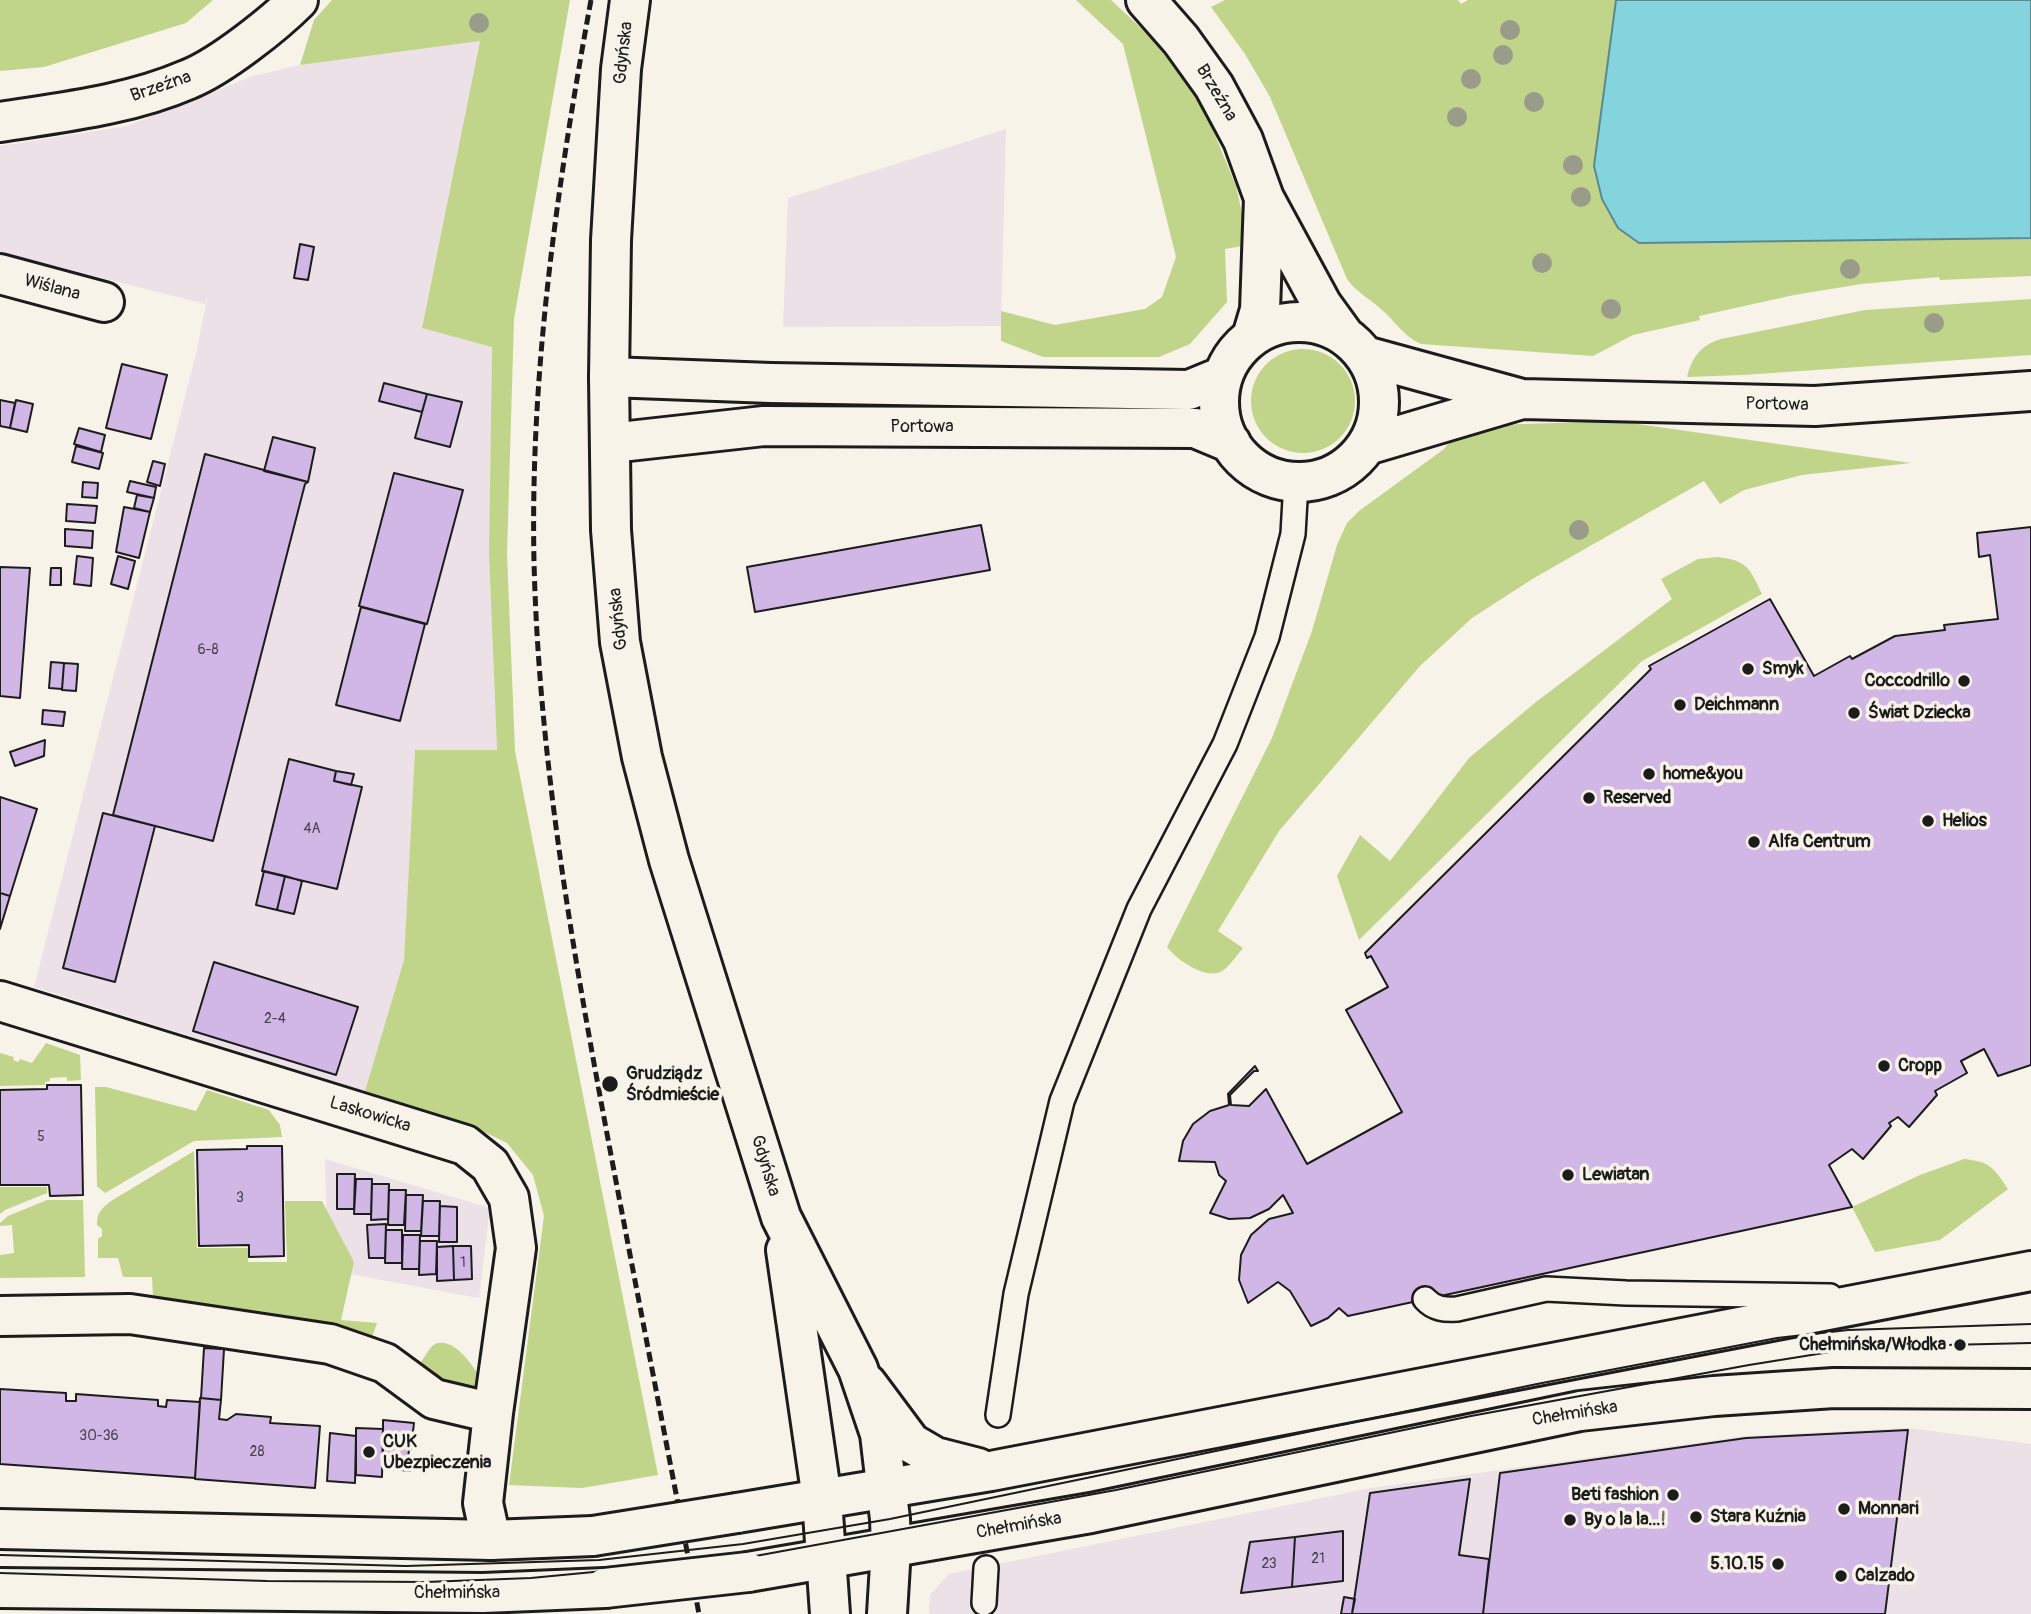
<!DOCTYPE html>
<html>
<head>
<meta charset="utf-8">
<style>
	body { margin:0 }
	canvas { display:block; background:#f7f3e8 }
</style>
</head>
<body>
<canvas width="2031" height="1614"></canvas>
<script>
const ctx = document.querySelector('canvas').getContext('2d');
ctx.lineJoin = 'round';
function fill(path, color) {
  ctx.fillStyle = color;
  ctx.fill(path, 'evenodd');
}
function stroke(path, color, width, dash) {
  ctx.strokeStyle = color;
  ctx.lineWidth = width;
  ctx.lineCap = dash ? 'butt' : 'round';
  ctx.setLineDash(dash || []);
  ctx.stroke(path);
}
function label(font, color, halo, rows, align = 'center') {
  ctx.font = font + ' Pangolin,sans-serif';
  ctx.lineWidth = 7;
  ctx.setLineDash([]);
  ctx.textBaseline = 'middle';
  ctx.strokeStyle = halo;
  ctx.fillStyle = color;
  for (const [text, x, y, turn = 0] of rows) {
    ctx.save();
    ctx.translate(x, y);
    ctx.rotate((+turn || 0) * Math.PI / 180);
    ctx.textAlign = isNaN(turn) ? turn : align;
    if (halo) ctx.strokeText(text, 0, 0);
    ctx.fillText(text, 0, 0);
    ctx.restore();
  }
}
fill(new Path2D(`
	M480,41l-58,286 70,20 -3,207 8,197 -82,-1 -11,210 -39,131 -331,-104 162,-633 12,-60 -3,10 -205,-52v-106l127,-20 126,-50 47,-11z
	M1006,129l-5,197 -218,1 5,-129z
	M325,1159l165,49 -11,90 -151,-28z
	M1908,1428l123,16v170h-1102l1,-19 19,-21 422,-86 374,-52z`), '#ece1e7');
fill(new Path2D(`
	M0,0h213l-27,23 -142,44 -44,4z
	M332,0h238l-56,319 -7,235 8,197 143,724 -76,13 -73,-3 35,-269 -11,-41 -26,-32 -37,-18 -105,-34 39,-131 11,-210h82l-8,-196 3,-207 -70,-19 58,-287 -180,24 14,-45z
	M1076,0h35l46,43 48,68 31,75 13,59 -24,4 2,53 -37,42 -31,13h-116l-42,-16v-30l54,14 90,-16 17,-12 14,-40 -53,-213z
	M1225,0h233l3,4 7,-4h148l-22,166 24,62 21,15 392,-5v38l-91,4 -1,-3 -78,7 -67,11 -95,21 1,4 -67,15 -40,21 -172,-12c-17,-7 -26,-23 -39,-34 -12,-11 -26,-18 -35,-31l-77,-182 -25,-43 -34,-47z
	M2031,299v56l-288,20 -56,2c5,-20 14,-32 34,-38l144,-29z
	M1251 401a52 52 0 1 1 104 0a52 52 0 1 1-104 0Z
	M1617,421l294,42 -109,12 -58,15 -24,14 -16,-23 -170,97 -62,40 -52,48 -141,165 -61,100 25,17c-7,8 -14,20 -23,24 -16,7 -44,-13 -53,-25l105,-209 40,-107 25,-86 10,-22 12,-12 85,-62 18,-23z
	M1717,557c31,3 33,12 45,37l-120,67 -283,279 -22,-64 23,-41 30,26 79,-103 67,-56 136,-103 -11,-20 37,-20z
	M46,1043l34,12 1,25 -14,1v-4l-17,1v3l-5,1v3l-45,1v-33l14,4 -1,3 5,2 2,-3 12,4z
	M95,1087h11l90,24 11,-21 62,20 11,15 2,12 -88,4 -89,52 -8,-7z
	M194,1151l3,97h51v14h39l-2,-61h37l32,61 -13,58 36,3 -5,14 49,25c4,-5 9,-16 14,-18 19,-8 40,24 47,37l-16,14 -303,-87 -10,-12 -1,-19h-29l-5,-19h-20v-19l4,-3v-7l-5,-4c0,-13 4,-16 14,-24z
	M1964,1159c27,3 29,8 44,30l-68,51 -65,12 -23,-45 68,-32z
	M0,1187h47v6l-42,17 -5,4z
	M47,1200h36l2,77 -85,1v-23l14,-2 -2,-28 -12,1v-3l8,-7z`), '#c0d58a');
const water = new Path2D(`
	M1616,0h415v238l-392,5 -21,-15 -16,-29 -8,-33z`);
fill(water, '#84d4de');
stroke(water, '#5a8a90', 2);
const building = new Path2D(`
	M300,244l14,3 -6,33 -14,-2z
	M122,364l45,11 -16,64 -45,-11z
	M384,383l43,11 -5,18 -43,-11z
	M427,394l35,8 -12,45 -35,-9z
	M0,400l15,3 -5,25 -10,-2z
	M16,400l17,4 -6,28 -17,-4z
	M79,428l26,7 -4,17 -27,-8z
	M273,437l42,11 -7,34 -44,-11z
	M76,446l27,7 -4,16 -27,-7z
	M205,454l103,28 -3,2 -92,357 -100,-26z
	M153,461l12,3 -5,22 -13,-4z
	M394,473l69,17 -36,134 -68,-18z
	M130,481l26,6 -2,11 -27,-6z
	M83,482l15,1 -1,15 -15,-1z
	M137,495l17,3 -4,14 -16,-4z
	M67,504l30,2 -2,17 -29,-2z
	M124,507l26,5 -11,46 -23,-6z
	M981,525l9,45 -235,42 -8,-45z
	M2031,527v538l-33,11 -14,-27 -23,12 6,12 -32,18 2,4 -28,32 -11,-10 -9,6 2,3 -28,33 -11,-10 -23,16 23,42 -504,109 -9,-8 -11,10 -17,8 -21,-35 -12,-9 -30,21 -9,-23 2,-25 10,-20 18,-16 24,-6 -10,-18 -14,14 -19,9 -21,1 -19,-6 16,-32 -7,-6 -4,-13 -36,-1 4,-20 10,-17 17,-13 19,-6 -1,-11 27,-28 3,5h-4l-24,24 1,10 18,1 17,-17 41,75 95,-52 -56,-102 42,-23 -17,-31 -4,2 -2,-5 286,-284 -2,-3 121,-67 44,77 36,-20 2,3 43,-23 50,-6 -1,-5 54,-6 -8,-64 -11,2 -2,-24z
	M65,529l28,2 -1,17 -27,-2z
	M77,556l16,2 -2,28 -17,-2z
	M118,556l17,5 -7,28 -17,-5z
	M0,567l30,1 -10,130 -20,-2z
	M51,568h10v17h-11z
	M361,607l64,17 -25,97 -64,-16z
	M51,662l13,1 -2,26 -13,-1z
	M64,663l14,1 -2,27 -14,-1z
	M43,710l22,2 -2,14 -21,-2z
	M45,740l-1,16 -29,10 -5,-14z
	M289,759l47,12 -2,10 28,6 -25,102 -75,-18z
	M336,771l18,3 -3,11 -17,-4z
	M0,797l37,12 -27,87 -10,-3z
	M103,813l52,13 -40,156 -52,-14z
	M264,871l21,5 -8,34 -21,-5z
	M285,876l17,5 -8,33 -17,-4z
	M0,893l10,3 -10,33z
	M214,962l144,45 -22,68 -143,-44z
	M47,1085h34l2,110 -33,1 -1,-11h-49v-95l47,-1z
	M247,1146h35l2,110 -35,1v-12l-50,1 -2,-96 50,-1z
	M337,1174h18l-1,35h-17z
	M356,1179h16l-1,35h-17z
	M372,1184h17l-1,35 -17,1z
	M389,1190h17l-2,35h-16z
	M406,1195h17l-2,36h-16z
	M423,1201h17l-1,35h-18z
	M440,1206l17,1v35h-18z
	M386,1224l-1,34h-16l-2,-33z
	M386,1230h16v33h-17z
	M403,1235h17l-1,34h-17z
	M420,1241h17l-1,33 -17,1z
	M453,1246h18l1,33 -18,1z
	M453,1246l1,34 -17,1v-34z
	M204,1348l20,1 -3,51 -20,-2z
	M0,1389l66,4v8h10v-7l82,6v6l8,1 1,-7 33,2 -5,76 -195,-14z
	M200,1398l21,2 -2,19 8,1 9,-6 35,3 -1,6 50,3 -5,62 -120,-9z
	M383,1420l31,3 -3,26h-2l-1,10h3l-1,12 -27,-3z
	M356,1428l27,1 -1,48 -26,-2z
	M1908,1430l-23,184h-402l17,-141 246,-35z
	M330,1433l26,3 -1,47 -28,-2z
	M1470,1479l-11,76 30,4 -6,55h-131l18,-121z
	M1343,1531v50l-51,6 3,-50z
	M1295,1537l-3,50 -51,6 9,-51z
	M1344,1597l11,2 -3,15h-11z`);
fill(building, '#d1b7e5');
stroke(building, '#1c1c1c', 2);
const service = new Path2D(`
	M1425,1299c9,10 20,11 32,10l89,-20 80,4 204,3
	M998,1415l18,-121 46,-193 77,-192 86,-165 42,-107 26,-103 3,-52
	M984,1603l2,-35`);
const minor = new Path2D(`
	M1146,0l35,40 33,46 29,54 21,58 58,107 21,29
	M0,122c64,-10 129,-17 189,-43 32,-13 85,-55 109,-79
	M0,274l104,28
	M1219 402a80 80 0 1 1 160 0a80 80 0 1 1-160 0Z
	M1252,337l8,-27 4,-112
	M1365,356l157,43 293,7 216,-15
	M609,377l162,6 418,7 34,-14
	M611,443l153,-17 431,2 36,15
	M1367,445l155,-46
	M0,1001l465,144 25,20 19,33 7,50 -23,165 -10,90 8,37
	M0,1316l130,-2 200,30 55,19 49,36 59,14`);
const secondary = new Path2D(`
	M867,1384l44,59 24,14 43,11
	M737,1513l254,-42 1040,-200
	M0,1529l491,11 102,-4
	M748,1572l343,-59 489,-102 134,-15 120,-8 197,1
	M0,1588l483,5 122,-5`);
const primary = new Path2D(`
	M630,0l-9,69 -10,171 -2,137 2,153 9,112 22,115 27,103 112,357 77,152 22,65 10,85 1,29 -4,66
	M786,1250l36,249 8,115`);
stroke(service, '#1c1c1c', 28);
stroke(minor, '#1c1c1c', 44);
stroke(secondary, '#1c1c1c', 44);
stroke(primary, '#1c1c1c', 44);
stroke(service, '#f7f3e8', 23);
stroke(minor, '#f7f3e8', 38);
stroke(secondary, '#f7f3e8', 38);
stroke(primary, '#f7f3e8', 38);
stroke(new Path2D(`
	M0,1555l406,11 193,-6 144,-16 147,-25 647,-135 240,-46 71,-8 183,-6
	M0,1573l267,8 159,1 105,-4 219,-21 366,-67 355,-74 278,-51 112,-18 170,-4`), '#1c1c1c', 2);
stroke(new Path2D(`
	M591,0c-34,186 -61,373 -57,562 5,200 40,396 77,593 29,153 59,306 88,459`), '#1c1c1c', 5, [10, 5]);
const secondaryBridge = new Path2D(`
	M593,1536l144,-23
	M605,1588l143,-16`);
stroke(secondaryBridge, '#1c1c1c', 44, []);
stroke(secondaryBridge, '#f7f3e8', 38);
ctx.fillStyle = '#9a9c8a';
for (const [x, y] of [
	[479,23],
	[1510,30],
	[1503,55],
	[1471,79],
	[1534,102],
	[1457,117],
	[1573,165],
	[1581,197],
	[1542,263],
	[1850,269],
	[1611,309],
	[1934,323],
	[1579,530]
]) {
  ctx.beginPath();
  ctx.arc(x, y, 10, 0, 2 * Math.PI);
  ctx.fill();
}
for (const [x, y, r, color] of [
	[1748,669,7,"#1c1c1c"],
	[1964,681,7,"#1c1c1c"],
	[1680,705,7,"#1c1c1c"],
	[1854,713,7,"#1c1c1c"],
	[1649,774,7,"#1c1c1c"],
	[1589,798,7,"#1c1c1c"],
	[1928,821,7,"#1c1c1c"],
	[1754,842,7,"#1c1c1c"],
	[1884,1066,7,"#1c1c1c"],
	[610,1084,9,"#1c1c1c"],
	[1568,1175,7,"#1c1c1c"],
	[1960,1345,7,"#1c1c1c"],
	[369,1452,7,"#1c1c1c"],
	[1673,1495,7,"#1c1c1c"],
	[1844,1509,7,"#1c1c1c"],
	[1696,1517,7,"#1c1c1c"],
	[1570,1520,7,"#1c1c1c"],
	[1778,1564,7,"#1c1c1c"],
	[1841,1576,7,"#1c1c1c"]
]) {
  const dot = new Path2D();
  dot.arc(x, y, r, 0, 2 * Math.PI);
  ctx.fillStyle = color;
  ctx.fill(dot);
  stroke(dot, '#f7f3e8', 2.5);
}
label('14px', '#49434e', null, [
	["6-8",208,650],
	["4A",312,829],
	["2-4",275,1019],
	["5",41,1137],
	["3",240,1198],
	["1",463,1263],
	["30-36",99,1436],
	["28",257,1452],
	["21",1318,1559],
	["23",1269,1564]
]);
label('18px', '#1c1c1c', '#f7f3e8', [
	["Gdyńska",624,53,-84],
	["Brzeźna",161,87,-19],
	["Brzeźna",1216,93,59],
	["Wiślana",52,288,15],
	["Portowa",1777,405,1],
	["Portowa",922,427],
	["Gdyńska",619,619,-96],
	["Laskowicka",370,1115,17],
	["Gdyńska",765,1166,73],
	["Chełmińska",1575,1414,-9],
	["Chełmińska",1019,1526,-10],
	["Chełmińska",457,1593]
]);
label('bold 18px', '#1c1c1c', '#f7f3e8', [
	["Smyk",1762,669],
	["Coccodrillo",1950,681,"right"],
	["Deichmann",1694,705],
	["Świat Dziecka",1868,713],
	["home&you",1663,774],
	["Reserved",1603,798],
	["Helios",1942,821],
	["Alfa Centrum",1768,842],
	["Cropp",1898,1066],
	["Grudziądz",626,1074],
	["Śródmieście",626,1095],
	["Lewiatan",1582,1175],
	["Chełmińska/Włodka",1946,1345,"right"],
	["CUK",383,1442],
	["Ubezpieczenia",383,1463],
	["Beti fashion",1659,1495,"right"],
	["Monnari",1858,1509],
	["Stara Kuźnia",1710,1517],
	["By o la la...!",1584,1520],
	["5.10.15",1764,1564,"right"],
	["Calzado",1855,1576]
], 'left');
</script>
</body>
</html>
